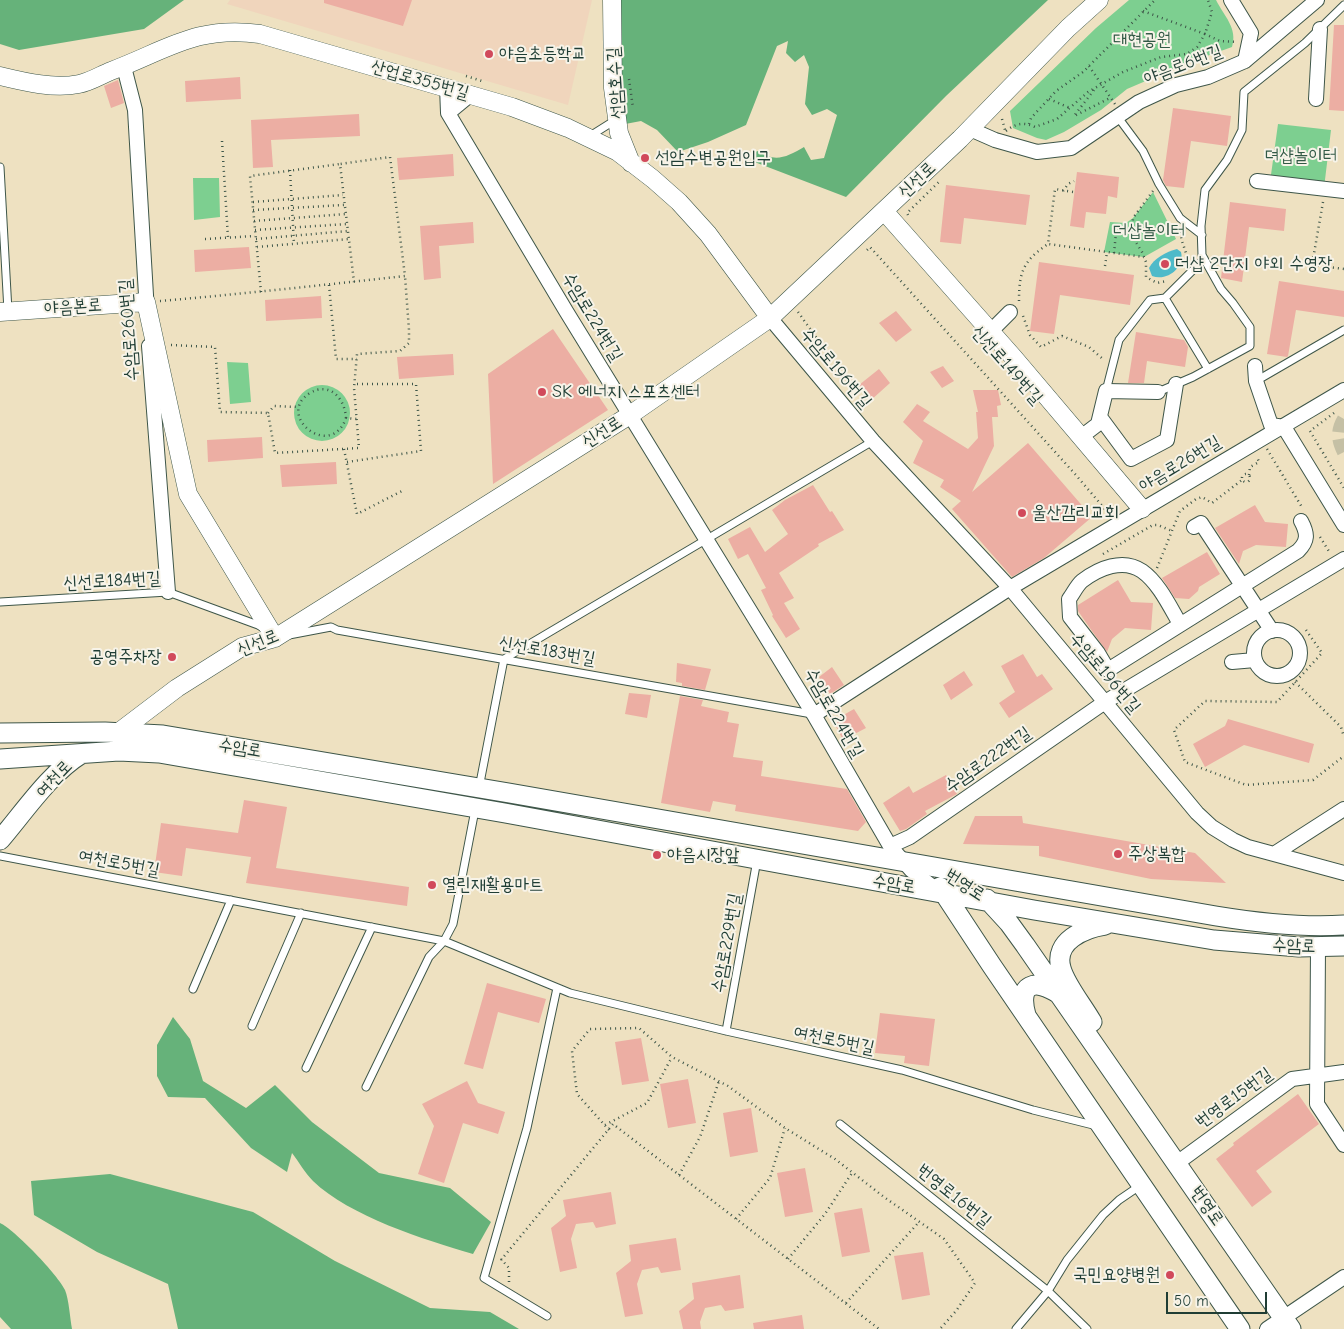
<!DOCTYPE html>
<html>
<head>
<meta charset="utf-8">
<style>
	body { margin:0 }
	#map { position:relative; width:1344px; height:1329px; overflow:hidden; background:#eee1c1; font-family:"Comic Neue",sans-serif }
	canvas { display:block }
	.scale { position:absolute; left:1166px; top:1292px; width:101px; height:22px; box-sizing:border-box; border:2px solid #1f3d34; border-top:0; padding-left:6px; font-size:15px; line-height:18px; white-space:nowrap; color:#1f3d34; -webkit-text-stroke:4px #f7f3e8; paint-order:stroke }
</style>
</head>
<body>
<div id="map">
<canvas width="1344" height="1329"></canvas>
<div class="scale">50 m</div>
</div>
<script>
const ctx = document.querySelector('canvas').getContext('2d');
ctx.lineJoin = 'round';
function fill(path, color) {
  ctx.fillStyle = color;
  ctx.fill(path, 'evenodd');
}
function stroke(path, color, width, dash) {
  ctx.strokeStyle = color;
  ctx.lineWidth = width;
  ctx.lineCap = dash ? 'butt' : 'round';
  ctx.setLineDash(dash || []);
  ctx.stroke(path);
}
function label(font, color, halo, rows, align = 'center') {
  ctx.font = font + ' "Comic Neue","Poor Story",sans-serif';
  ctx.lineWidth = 4;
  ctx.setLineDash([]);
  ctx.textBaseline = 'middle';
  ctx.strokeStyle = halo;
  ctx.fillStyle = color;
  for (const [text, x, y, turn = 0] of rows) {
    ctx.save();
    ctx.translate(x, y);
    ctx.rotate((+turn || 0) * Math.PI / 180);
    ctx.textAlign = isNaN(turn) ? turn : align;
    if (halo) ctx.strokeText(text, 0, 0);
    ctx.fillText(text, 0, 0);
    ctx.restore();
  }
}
fill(new Path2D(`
	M230,0h362l-24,105 -341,-101z`), '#f0d5bc');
fill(new Path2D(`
	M1129,0h87c8,16 22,28 16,47l-42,15 -63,27 -26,21 -37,22 -18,8 -9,-2 -24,-10 -3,-17 86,-83z
	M1278,124l53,6 -7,58 -54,-6z
	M193,178h26l1,39 -26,3z
	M1153,192l23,47 -32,18 -40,-5 6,-30 16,1 7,-5z
	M227,362l21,1 3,39 -21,2z
	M294 413a28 28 0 1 1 56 0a28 28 0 1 1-56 0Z`), '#7dcf90');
fill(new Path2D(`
	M0,0h184l-40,29 -125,21 -19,-6z
	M616,0h432l-102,96 -100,101 -94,-36 -3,-7 9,-3c17,12 29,6 46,-4l7,13 13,-2 13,-43 -10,-6 -15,6 -7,-11 4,-37 -5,-12 -9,7 -9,-9 2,-12 -11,5 -31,79 -38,17 -30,10 -21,-22 -16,-9 -21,4z
	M173,1017l17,22 13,42 43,27 29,-23 37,37 67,51 71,15 41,34 -18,32c-48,-14 -124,-38 -160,-73 -8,-8 -14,-19 -21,-28l-5,19 -36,-24 -46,-50 -37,-1 -11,-21v-31z
	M110,1174l143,38 82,49 95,47 60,4 29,17h-341l-10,-45 -71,-32 -63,-37 -3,-34z
	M0,1223c14,6 59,53 65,67 4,10 5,28 7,39h-61l-11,-12z`), '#66b27a');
fill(new Path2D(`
	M1177,249l4,3c4,15 -14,30 -29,24l-3,-8c5,-10 17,-16 28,-19z`), '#4ebac9');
fill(new Path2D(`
	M324,0h88l-9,26 -79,-23z
	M1334,25h10v86l-15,-1z
	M240,77l1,22 -55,3 -1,-21z
	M118,80l6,23 -13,5 -7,-22z
	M1173,108l58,8 -4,30 -36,-5 -7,47 -18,-2 -3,-6z
	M359,114l1,22 -89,4 2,27 -20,1 -2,-48z
	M453,154l1,22 -55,4 -2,-22z
	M1077,172l42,5 -2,21 -9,-2 -2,18 -20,-2 -2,16 -14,-2z
	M946,185l84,10 -4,30 -62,-7 -3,26 -21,-2z
	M1230,202l56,7 -2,22 -35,-4 -7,55 -21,-4z
	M473,222l1,21 -35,3 2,32 -17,2 -4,-54z
	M249,247l2,21 -56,4 -1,-22z
	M1039,262l95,13 -4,30 -70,-10 -6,39 -24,-3z
	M1279,281l65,10v26l-48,-7 -8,46 -1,1 -20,-3z
	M321,296l1,22 -56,3 -1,-21z
	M896,311l16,19 -16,12 -17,-19z
	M553,329l55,81 -115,74 -5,-110z
	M1136,332l48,8 4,7 -3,20 -38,-6 -3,22h-16z
	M453,354l1,21 -55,4 -2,-22z
	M943,366l11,15 -12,7 -12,-16z
	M879,369l11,14 -20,18 -11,-16z
	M973,390h25l3,15 -4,1 1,11h-6l2,29 -22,46 56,-49 64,74 -48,41 -32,19 -60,-68 9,-8 -21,-14 4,-7 -31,-17 10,-22 -20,-19 14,-18 13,8 -7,9 45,28 10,-11 -2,-26h2z
	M262,437l1,21 -55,4 -1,-22z
	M336,462l1,22 -55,3 -2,-22z
	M813,485l17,27 2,-1 12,19 -26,14 1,2 -40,27 15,25 -10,5 16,26 -14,9 -14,-22 1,-1 -12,-25 5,-2 -18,-34 -10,5 -10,-20 22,-12 15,25 23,-18 -16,-24 13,-10z
	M1255,505l10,17 23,2 -2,23 -30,-2 -13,6 -4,13 -24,-36z
	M1207,552l13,22 -21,13 -1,4 -9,8 -14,-1 -13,-20z
	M1118,580l13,22 22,1 -2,27 -26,-2 -13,11 -5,13 -20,-28 -9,-13v-6z
	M1023,654l14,23 5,-3 11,15 -44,29 -10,-15 16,-11 -14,-26z
	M677,663l34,6 -6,21 -23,-4v-3l-6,-1z
	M832,667l12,18 -14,9 -11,-17z
	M964,671l9,14 -22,15 -8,-15z
	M629,693l22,2 -4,23 -22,-4z
	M680,696l23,4 -2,6 28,6 -2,10 12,2 -6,33 30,4 -2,15 86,13 19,33 -8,9 -123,-20 1,-6 -23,-4 -3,11 -49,-9z
	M854,709l12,19 -23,12 -10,-19z
	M1228,719l86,25 -5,19 -65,-18 -39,22 -12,-23 32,-18z
	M946,775l11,19 -32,17 2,3 -21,15 -6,2 -17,-28 26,-17 4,7z
	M244,800l43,7 -11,61 133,19 -2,19 -161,-23 5,-26 -65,-9 -4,28 -28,-4 7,-49 77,10z
	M975,816h47l1,7 172,30 31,30 -75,-4 -112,-23v-10l-76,-2z
	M487,983l59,16 -7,24 -41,-11 -15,57 -19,-5z
	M880,1013l55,6 -6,47 -25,-3 1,-7 -30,-3z
	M641,1038l8,43 -27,4 -7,-43z
	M688,1079l8,44 -28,5 -8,-44z
	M467,1081l11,22 27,9 -7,22 -35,-11 -19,60 -26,-9 16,-48 -12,-22z
	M1298,1094l21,30 -63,47 16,21 -20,15 -36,-48 18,-14 -1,-2z
	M751,1108l7,44 -28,5 -7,-44z
	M805,1168l8,44 -28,5 -8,-44z
	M611,1192l5,32 -20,4 -3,-6 -17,2 -5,15 6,29 -17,4 -9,-44 15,-12 -3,-16z
	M862,1208l8,44 -28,5 -8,-44z
	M676,1238l5,32 -20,3 -3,-6 -16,3 -5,14 6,30 -18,3 -9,-44 15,-12 -2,-16z
	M923,1252l7,43 -28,5 -8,-44z
	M740,1275l4,33 -19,3 -4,-6 -16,3 -5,14 1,7h-18l-4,-18 15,-12 -2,-16z
	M802,1315l2,14h-50l-1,-6z`), '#ecaea3');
stroke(new Path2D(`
	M1344,419c-7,12 -6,21 0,33`), '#c5c0a5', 14, [14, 7]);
const service = new Path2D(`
	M1117,116l26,35 16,33 21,34 22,17
	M590,136l27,-17
	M0,167l8,144
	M1204,259l-39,39 43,71
	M1256,381l88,-51
	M1106,391l13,-51 31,-40 15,-2
	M1158,392l35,-15 57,-31v-19l-17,-24 -12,-14 -19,-34 -1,-29 4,-36 22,-30 15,-30 2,-38 61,-49 39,-38
	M0,602l168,-10 90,33 5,3
	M289,635l42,-8 6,3 475,84
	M479,788l25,-129 369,-218
	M0,856l444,85 126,52 156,38 176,39 131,40 64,16
	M193,989l38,-89
	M252,1026l49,-113
	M726,1031l31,-171
	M306,1068l66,-141
	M366,1087l63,-130 15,-16 9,-17 22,-114
	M840,1124l208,167 39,38
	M547,1316l-63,-38 43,-150 30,-140
	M1016,1329l32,-38 19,-31 36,-45 16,-15 22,-15`);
const minor = new Path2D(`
	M1231,0l20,33 -6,28
	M124,67l11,43 12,202
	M447,87l1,26 118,198 248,404 76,131 21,24 26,20
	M1316,99l4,-70
	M448,113l23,-19
	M970,129l25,11 42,12 34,-4 68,-46 37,-17 32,-8 37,-16 72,-61
	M1257,181l87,10
	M770,318l103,123 137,147 187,225 15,14 21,13 15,7 96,26
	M983,336l7,-4 20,-20
	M149,346l19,246
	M1255,366l1,15 15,44 13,2
	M1100,417l31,42 36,-19 9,-56
	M1284,427l60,98
	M1081,437l17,-13 8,-33 52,1
	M1194,527l7,-4 71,108
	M1180,624c-10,-17 -21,-41 -38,-53 -19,-13 -43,-3 -60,10 -5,4 -9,13 -13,18l1,18 28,36 10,17 190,-119c10,-10 10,-17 3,-30
	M1254 653a23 23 0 1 1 46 0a23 23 0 1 1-46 0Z
	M1232,662l23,-2
	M814,715l196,-127 334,-198
	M890,846l20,-9 195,-135 239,-143
	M1274,854l70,-45
	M1318,947l-1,157 27,41
	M1177,1163l115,-84 52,-7
	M1267,1329l77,-52`);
const tertiary = new Path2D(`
	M612,0l1,88 6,45 12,30
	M0,76c25,6 53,13 79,8 11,-2 22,-9 32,-13 56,-21 86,-46 149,-37l252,73 56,21 50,24 35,27 26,23 29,32 62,84
	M884,211l130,147 128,151
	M0,312l146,-10 42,192 87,144
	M119,732l58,-44 65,-41 33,-9 355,-223 140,-97 190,-179 108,-111 31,-28`);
const secondary = new Path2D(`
	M0,733l105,-1 58,3 346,58 707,123c43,7 85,12 128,9
	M0,759l119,-8 40,2 346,60 529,97 180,30 85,7 45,-1
	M0,840c24,-28 50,-67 81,-86
	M940,887l52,79 248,363
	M987,899l22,24 16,22 266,384
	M1026,1015c-9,-32 9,-37 33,-21
	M1092,1022c-9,-16 -27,-38 -31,-54 -8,-27 24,-40 44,-43`);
stroke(service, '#3e5649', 9);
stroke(minor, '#3e5649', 16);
stroke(tertiary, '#3e5649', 19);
stroke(secondary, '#3e5649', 21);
stroke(new Path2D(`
	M1143,11l62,23 7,-22 -4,-12
	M1089,66l26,38
	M466,76l16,5
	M629,79l4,29
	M1094,90l-20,26 36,-18
	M1049,99l21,9
	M1002,119l3,11
	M1029,124l2,-6 25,-27 27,-19 72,-72
	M1006,131c10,-8 18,-9 29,-4l22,-8 31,-27 35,-20 38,-15 26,-3 10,-7 8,-13 15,7 17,1
	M222,141l6,97
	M290,170l4,74
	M1063,191l5,-7 6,-3
	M1153,191l-20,27 -1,18 10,16 4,10v15l11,6 10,-2
	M1073,192l-18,-3 -7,55 96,13
	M253,202l90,-7
	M1323,202l-11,63 32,4
	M253,210l91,-5
	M908,215l-1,-2 34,-33
	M254,221l92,-7
	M255,230l92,-6
	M1181,232c0,13 6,17 6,30
	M205,239l50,-3
	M256,239l92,-8
	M257,247l92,-8
	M867,250l3,-3 205,227 35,41
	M1114,253l2,-20 16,1
	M1105,266l2,-14
	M329,285l7,74h21
	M261,292l-11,-116 90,-12
	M160,301c82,-7 163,-16 245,-25l-15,-119 -50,7 14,118
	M1019,301c0,-29 4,-40 29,-57
	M798,312l28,39
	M1023,316l7,19 11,12 21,-11 27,11 15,13
	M171,345l44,2 5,65 48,1 7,40 84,-5 -5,-60 3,-34 43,-3 9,-8v-13l-4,-54
	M268,413l6,-7 25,1
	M1334,413l-24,18 34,57
	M346,418c-1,-19 -16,-37 -36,-25 -36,22 21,68 36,25l11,1
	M344,449l13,65 45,-23
	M1267,449l36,60
	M347,462l74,-11 -5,-67h-61
	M1242 478a4 4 0 1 1 8 0a4 4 0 1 1-8 0Z
	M1249,475l1,-8 9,-5 -2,-5
	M1320,537l10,16
	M1103,554l50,-29h5l14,6
	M1157,568l23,-57 16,-12 6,-2 10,6 30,-23
	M1306,630l16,23 -45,49 -72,-1 -31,29 11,32 61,23 67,-5 31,-24
	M1295,682l46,45 3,10
	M605,1125l42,-22 25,-46
	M609,1130l-32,-36 -5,-43 18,-22 49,-1 33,29 56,29 57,42 50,31 49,38 60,42 31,44 -19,28 -16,18
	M679,1175l21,-38 19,-56
	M736,1219l34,-41 15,-50
	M501,1259l8,9v15
	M788,1259l37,-45 27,-41
	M501,1260l112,-136 266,205
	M846,1303l73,-81`), '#3e5649', 2.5, [1, 4]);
stroke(service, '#fff', 7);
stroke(minor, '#fff', 14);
stroke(tertiary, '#fff', 18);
stroke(secondary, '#fff', 19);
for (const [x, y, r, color] of [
	[489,54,5,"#d1495b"],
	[645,158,5,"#d1495b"],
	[1165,264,5,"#d1495b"],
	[542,392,5,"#d1495b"],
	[1022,513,5,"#d1495b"],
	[172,657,5,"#d1495b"],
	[1118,854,5,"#d1495b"],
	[657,855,5,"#d1495b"],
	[432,885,5,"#d1495b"],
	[1170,1275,5,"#d1495b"]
]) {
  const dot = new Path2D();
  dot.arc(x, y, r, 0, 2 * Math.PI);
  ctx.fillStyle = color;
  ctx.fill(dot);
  stroke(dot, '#f7f3e8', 2);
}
label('18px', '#325a46', '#f7f3e8', [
	["대현공원",1142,40],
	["뎌샵놀이터",1301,156],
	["더샵놀이터",1149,231]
]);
label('18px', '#1f3d34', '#f7f3e8', [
	["야음초등학교",499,54],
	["선암수변공원입구",655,158],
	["더샵 2단지 야외 수영장",1175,264],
	["SK 에너지 스포츠센터",552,392],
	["울산감리교회",1032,513],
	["공영주차장",162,657,"right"],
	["주상복합",1128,854],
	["야음시장앞",667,855],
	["열린재활용마트",442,885],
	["국민요양병원",1160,1275,"right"]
], 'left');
label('18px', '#1f3d34', '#f7f3e8', [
	["야음로6번길",1183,65,-21],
	["산업로355번길",420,80,16],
	["선암호수길",616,83,-94],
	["신선로",917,180,-43],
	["야음본로",73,307,-4],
	["수암로224번길",592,317,59],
	["수암로260번길",129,330,-94],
	["신선로149번길",1007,365,49],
	["수암로196번길",836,368,50],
	["신선로",602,432,-32],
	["야음로26번길",1180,464,-31],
	["신선로184번길",112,581,-3],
	["신선로",258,643,-22],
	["신선로183번길",547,651,10],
	["수암로196번길",1105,673,50],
	["수암로224번길",834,713,60],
	["수암로",240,748,9],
	["수암로222번길",988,760,-35],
	["여천로",54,779,-46],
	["여천로5번길",119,863,11],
	["수암로",894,884,10],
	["번영로",965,885,33],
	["수암로229번길",727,943,-80],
	["수암로",1294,946,2],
	["여천로5번길",834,1040,12],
	["번영로15번길",1234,1098,-36],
	["번영로16번길",954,1196,39],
	["번영로",1207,1206,55]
]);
</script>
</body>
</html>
